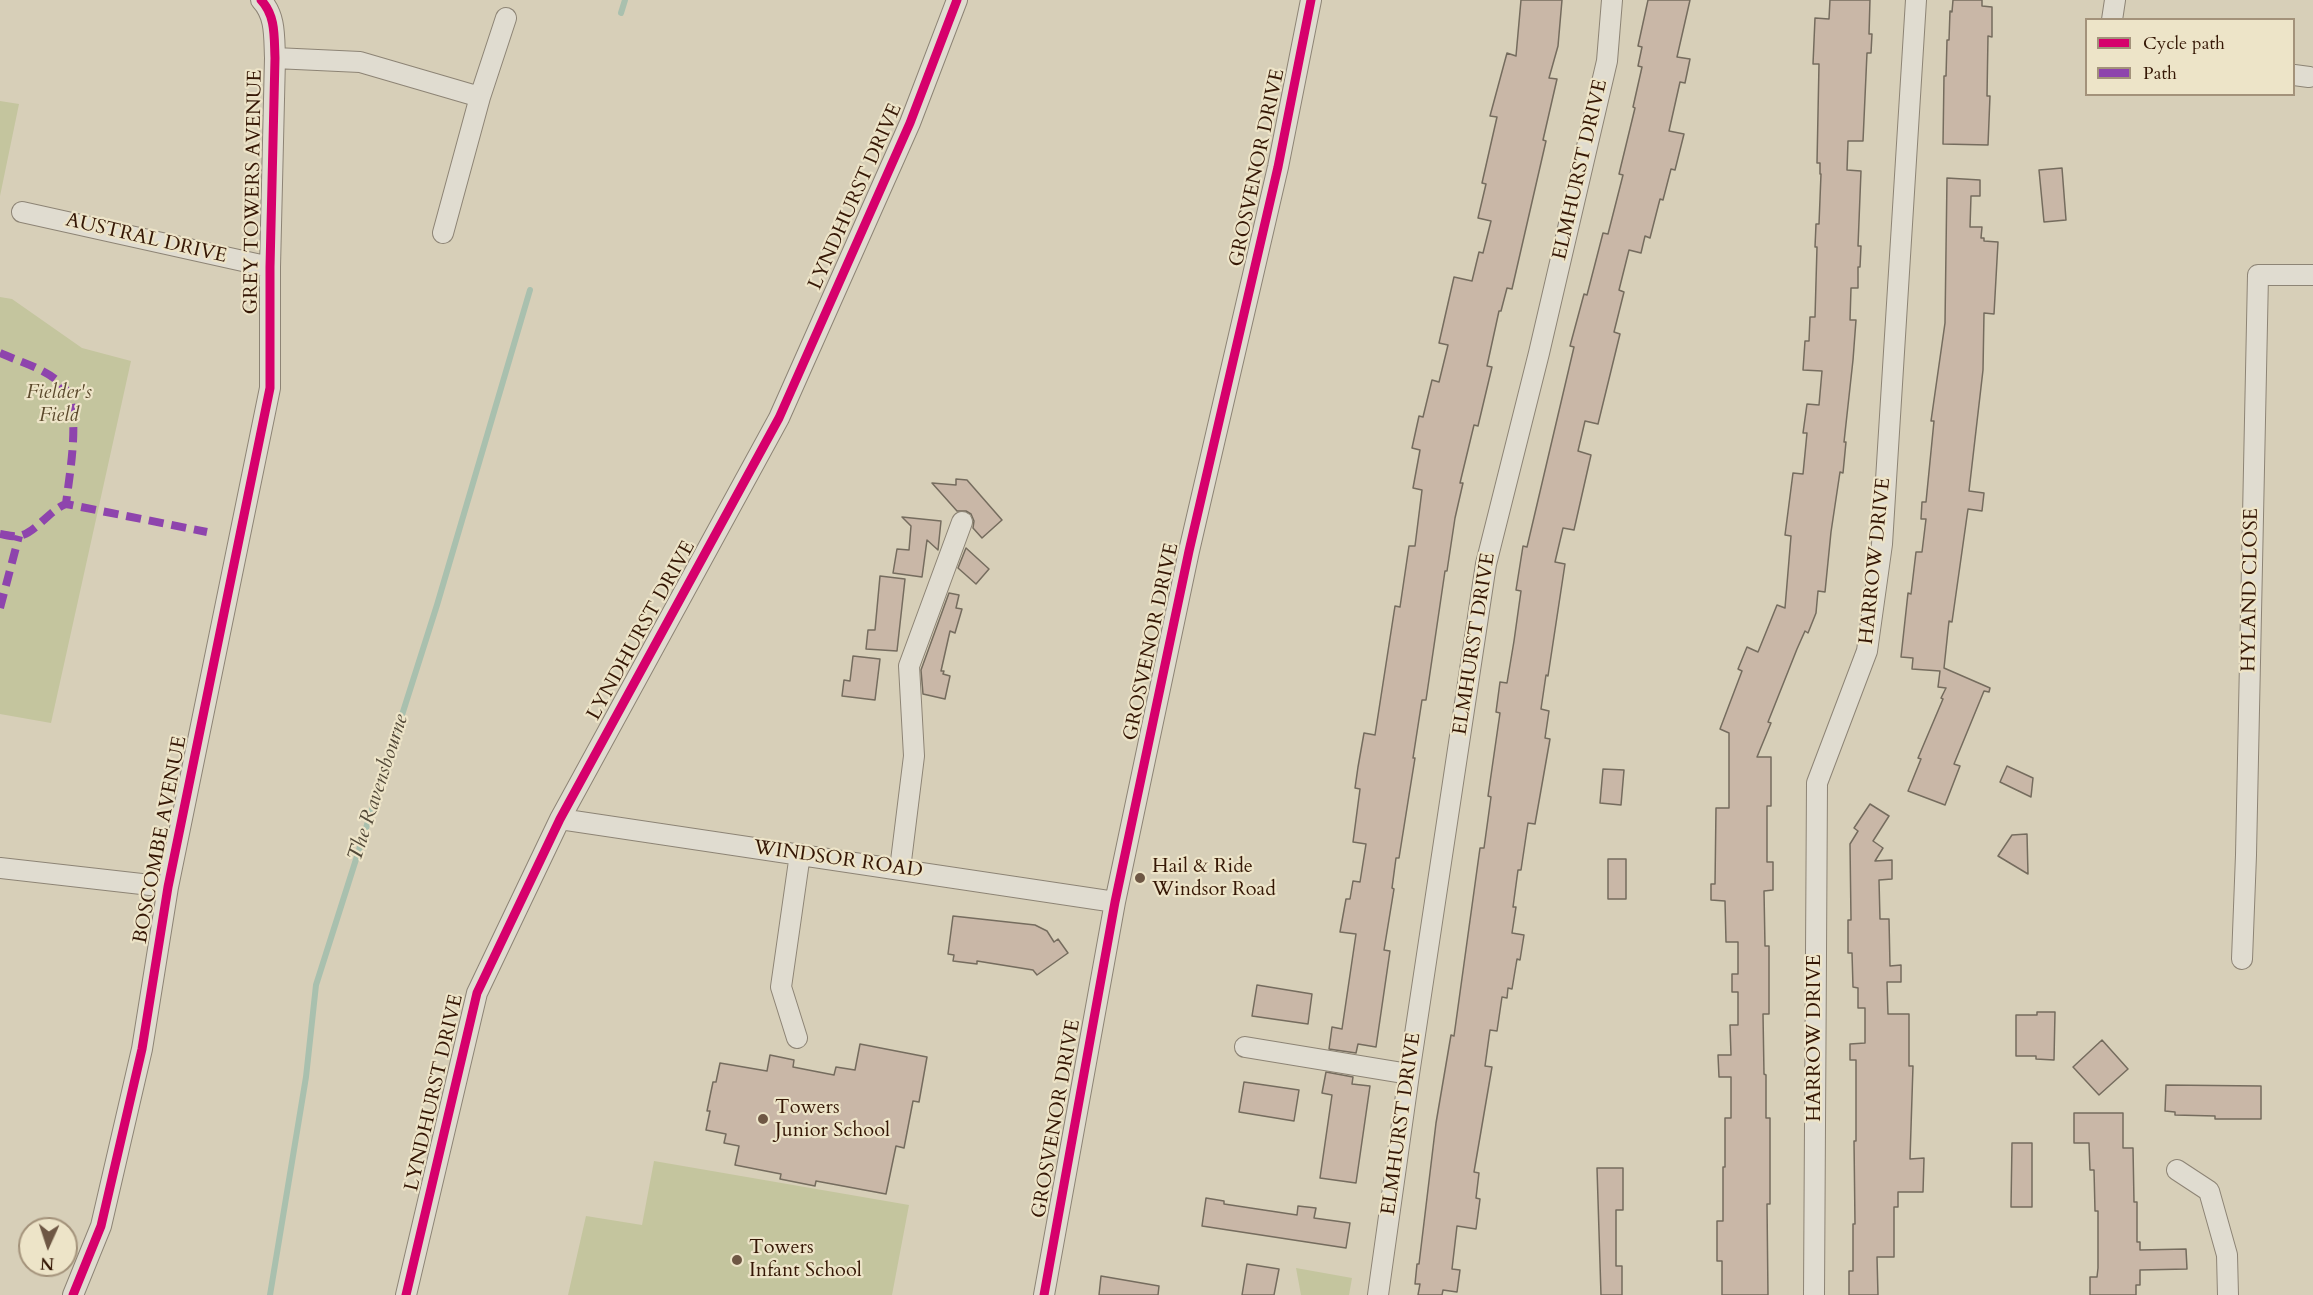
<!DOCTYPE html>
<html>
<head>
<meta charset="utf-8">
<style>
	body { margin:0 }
	#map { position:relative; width:2313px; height:1295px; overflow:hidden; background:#d7cfb8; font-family:Cardo,serif }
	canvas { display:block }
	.legend { position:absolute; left:2085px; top:18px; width:210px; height:78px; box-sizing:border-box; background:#ede4c8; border:2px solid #a3927a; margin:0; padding:8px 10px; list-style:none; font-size:18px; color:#351705 }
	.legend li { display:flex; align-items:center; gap:12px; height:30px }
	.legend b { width:30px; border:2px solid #a3927a }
	.north { position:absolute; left:18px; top:1217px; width:60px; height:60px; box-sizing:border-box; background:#ede4c8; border:2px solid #a3927a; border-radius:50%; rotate:183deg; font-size:16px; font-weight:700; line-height:24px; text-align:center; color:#351705 }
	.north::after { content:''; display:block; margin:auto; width:21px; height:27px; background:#6e5744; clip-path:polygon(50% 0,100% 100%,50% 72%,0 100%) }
</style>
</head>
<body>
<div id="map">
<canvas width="2313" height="1295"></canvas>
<ul class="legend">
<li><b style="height:8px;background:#d6006c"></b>Cycle path</li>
<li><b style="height:8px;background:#8e44ad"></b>Path</li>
</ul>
<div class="north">N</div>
</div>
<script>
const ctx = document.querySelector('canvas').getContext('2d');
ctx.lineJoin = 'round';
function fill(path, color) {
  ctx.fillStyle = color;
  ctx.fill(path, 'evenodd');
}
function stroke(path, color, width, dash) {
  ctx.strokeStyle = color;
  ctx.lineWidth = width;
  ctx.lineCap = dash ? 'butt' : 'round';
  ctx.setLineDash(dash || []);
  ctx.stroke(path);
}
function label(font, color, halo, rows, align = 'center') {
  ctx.font = font + ' Cardo,serif';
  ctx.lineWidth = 4.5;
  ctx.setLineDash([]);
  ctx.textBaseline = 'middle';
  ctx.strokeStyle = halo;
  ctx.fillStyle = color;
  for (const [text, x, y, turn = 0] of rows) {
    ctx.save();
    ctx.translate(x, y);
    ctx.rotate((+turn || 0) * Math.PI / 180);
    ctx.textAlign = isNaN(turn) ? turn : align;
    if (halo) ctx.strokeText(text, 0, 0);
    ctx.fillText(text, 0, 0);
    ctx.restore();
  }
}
fill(new Path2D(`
	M0,101l19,3 -19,92z
	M0,297l12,2 70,49 49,13 -80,362 -51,-9z
	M654,1161l255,44 -17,90h-324l18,-79 56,9z
	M1296,1268l56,10 -3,17h-48z`), '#c4c59e');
stroke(new Path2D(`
	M621,13l4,-13
	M270,1295l36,-218 10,-92 121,-380 93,-315`), '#a9c0ae', 6);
const building = new Path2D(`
	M1521,0h41l-4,46 -9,32 8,1 -14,61 3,1 -34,148 -5,-1 -6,23h-2l-12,55 5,1 -14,59 -4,-1 -14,58h3l-8,35 -8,53h-2l-19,129h-4l-9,58h2l-5,31 -11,69h-3l-4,30 2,1 -10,61 6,1 -14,96 -18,-3 -2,9 -27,-4 3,-22 10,2 14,-95 -16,-2 6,-33h4l3,-18 7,1 6,-38 -13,-2 7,-53 -5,-1 3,-21 6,-34 11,2 20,-129 5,1 9,-61h6l7,-56 -9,-2 7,-38 -8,-2 7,-32 4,1 9,-37 7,2 9,-37 -9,-2 15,-66 18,4 7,-29 4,1 8,-32 -13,-3 8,-34 -4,-1 15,-66 -7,-1 17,-63 9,3z
	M1648,0h42l-13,57 13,2 -5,24 -5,-1 -11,49 15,3 -9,36 -4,-1 -8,31 -3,-1 -10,39 -5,-2 -4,17 -12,-3 -10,40 5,2 -10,40 6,2 -22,90 -13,-3 -7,30 13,4 -17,75 -11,-2 -8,34 10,2 -17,112 -2,-1 -5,34 8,2 -4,27 5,1 -15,85 -7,-1 -7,47h-3l-5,37h3l-4,26 12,2 -4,25 -3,-1 -5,30 -4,-1 -1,10 -5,-1 -5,34 -7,-1 -5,36 7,1 -18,105 5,1 -3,25 4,1 -4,30 -19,-3 -5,43 8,1 -3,22 -14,-2 -1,5h-24l2,-11h-5l2,-20h2l17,-141 15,-88 3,1 26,-188h4l7,-51 -3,-1 12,-83 -4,-1 4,-30 7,1 7,-42 7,-50 -5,-1 7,-44 4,1 47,-200 -4,-1 14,-52 3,1 16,-62 5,1 15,-59 -4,-1 16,-66 -2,-1 9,-40 -4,-1 4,-19 -4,-1z
	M1830,0h40l-1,34h3l-1,19h-4l-4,88h-15l-1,29 14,1 -3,75h3l-1,21h-2v21h-7l-1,32h6l-3,40 -9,82h2l-3,31 -3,-1 -9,60 -6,60 -7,-1 -2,22 -8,20 -3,-2 -8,18 -29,73 3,1 -14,34h14v49h-4v56h6v28l-9,1 1,55h4v68h-6l1,60 2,1v43h4v86h-3l1,91h-46v-34h-5v-40h6v-54h2v-49h6v-41h-12l-1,-22h13l-1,-30h8v-33h-6v-18h6v-32h-12l-1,-41 -14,-1v-16h4l1,-76h13v-75l-9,-4 22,-58 -4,-2 9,-22 11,5 19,-47 8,3 6,-72 -6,-1 8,-62 10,1 4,-41h-4l4,-29 12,1 3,-34 -19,-1 2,-29h4l1,-24h5l2,-70h-2l1,-23h3l2,-50h-1v-11h-3l2,-99h-6l2,-46 14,1z
	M1953,0h29v6l10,1v30l-4,-1 -1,60h3l-2,49 -45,-1 1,-68h2l1,-36h2l1,-29 2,1z
	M2062,168l4,52 -22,2 -5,-52z
	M1947,178l33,2v16h-9l-1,31h12l-1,11h3v3l14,1 -4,72 -10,-1 -1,57 -14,121 15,2 -2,18 -14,-2 -16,113 -3,-1 -5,47 46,20 -1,4 -5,-1 -30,73 6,2 -15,39 -37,-14 13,-32 -3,-1 25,-59 -2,-1 5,-10 -8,-1 2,-16 -28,-2 1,-11 -12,-1 7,-64 3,1 5,-42h6l4,-33h-5l1,-17h4l8,-81h-3l14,-98z
	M956,479l11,1 35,40 -20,18 -9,-10 1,-7 -3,-7 -5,-3h-9l-25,-28 24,2z
	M902,517l39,4 -3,29 -11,-10 -5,37 -29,-4 4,-24 12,1 2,-24z
	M966,548l23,21 -13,15 -18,-16z
	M880,576l25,3 -8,72 -31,-2 2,-19h7z
	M949,593l10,2 -3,13 6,1 -7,24 -5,-2 -9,40h3l-1,3 7,2 -5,23 -22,-5 -2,-24z
	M853,656l27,3 -5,41 -33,-4 2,-16 6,1z
	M2007,766l26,12 -2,19 -31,-15z
	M1603,769l21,1 -3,35 -21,-2z
	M1870,804l19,12 -16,25 10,7 -8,13 17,-1v19l-13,1 1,39h9l1,47 11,-1v17h-14l1,32h21v52h4l-3,93 14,-1 -1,34h-25v15h-4v50h-17l1,38h-29v-24h4v-47h2l-1,-83h2v-81h-6v-16l15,-1v-35h-7v-20l-5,-1 -1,-34h-4v-33h3l-1,-76 8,-13 -4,-3z
	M2027,834l1,40 -30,-18 14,-21z
	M1608,859h18v40h-18z
	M953,916l82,9 12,6 7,11 4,-3 10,14 -31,22 -4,-5 -56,-9v3l-24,-3 1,-6 -6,-1z
	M1257,985l55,9 -4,30 -56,-8z
	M2037,1012h18l-1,48 -18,-1v-3h-20v-41h21z
	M2102,1040l26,29 -29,26 -26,-28z
	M860,1044l67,13 -8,45 -6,-1 -9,47 -8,-2 -10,48 -70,-13 -1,5 -35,-7 1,-5 -46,-9 4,-19 -15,-3 2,-9 -20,-4 4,-19h-3l6,-29h3l4,-19 47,8 3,-16 24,5 -1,7 41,8 2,-8 19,3z
	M1326,1072l27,5 -1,7 18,2 -14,97 -36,-5 12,-83 -10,-2z
	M1244,1082l55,8 -5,31 -55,-9z
	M2166,1085l95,1v33h-46v-3l-40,-1v-3l-10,-1z
	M2074,1113h49v35h10l1,54h3v40h3v8l46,-1 1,20 -47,1v15h-4v10h-46v-18h7l1,-9v-57h-3l-1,-41h-4l-1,-27h-15z
	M2012,1143h20v64h-21z
	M1597,1168h26v42h-7v56h6v29h-21z
	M1206,1198l18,3v3l73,11 1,-9 18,2 -2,10 36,5 -4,25 -144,-22z
	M1247,1264l32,5 -5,26h-32z
	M1101,1276l58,10 -1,9h-59z`);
fill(building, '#c9b7a7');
stroke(building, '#756c5e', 1.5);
const street = new Path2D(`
	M2112,20l3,-20
	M275,58l85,4 120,35 -37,136
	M2294,75l15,2
	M480,97l26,-79
	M22,212l248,55
	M560,819l555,83
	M0,868l168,19
	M900,869l14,-113 -5,-90 53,-144
	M2242,959l4,-104 12,-580h55
	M797,1038l-16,-51 19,-133
	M1245,1047l164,27
	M2177,1170l32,21 18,64 1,40
	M73,1295l28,-69 41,-177 26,-162 102,-499v-121l5,-209c-1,-21 1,-42 -14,-58
	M406,1295l71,-302 83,-174 219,-401 131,-295 47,-123
	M1044,1295l71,-393 74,-351 89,-384 33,-167
	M1378,1295l31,-221 77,-510 53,-211 68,-292 5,-61
	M1814,1295l3,-512 50,-132 15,-107 34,-544`);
stroke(street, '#8d8475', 22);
stroke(street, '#e0dcd0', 20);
stroke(new Path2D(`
	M0,353c20,9 47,16 62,32 21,20 7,91 4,119
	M0,534c6,1 13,3 19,2 17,-3 30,-26 47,-32l141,28
	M0,608l19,-72`), '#8e44ad', 8, [15, 8]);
stroke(new Path2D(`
	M73,1295l28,-69 41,-177 26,-162 102,-499v-121l5,-209c-1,-21 1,-42 -14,-58
	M406,1295l71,-302 83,-174 219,-401 131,-295 47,-123
	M1044,1295l71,-393 74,-351 89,-384 33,-167`), '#d6006c', 9);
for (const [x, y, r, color] of [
	[1140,878,6,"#6e5744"],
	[763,1119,6,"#6e5744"],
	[737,1260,6,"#6e5744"]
]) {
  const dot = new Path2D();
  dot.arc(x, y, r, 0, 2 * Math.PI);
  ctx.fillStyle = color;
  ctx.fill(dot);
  stroke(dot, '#ede4c8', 2);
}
label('20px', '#351705', '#ede4c8', [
	["GROSVENOR DRIVE",1258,168,-78],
	["ELMHURST DRIVE",1581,170,-77],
	["GREY TOWERS AVENUE",254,192,-89],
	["LYNDHURST DRIVE",856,197,-66],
	["AUSTRAL DRIVE",146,239,13],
	["HARROW DRIVE",1876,561,-84],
	["HYLAND CLOSE",2251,590,-89],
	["LYNDHURST DRIVE",642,631,-61],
	["GROSVENOR DRIVE",1152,642,-78],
	["ELMHURST DRIVE",1475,644,-81],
	["BOSCOMBE AVENUE",161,840,-79],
	["WINDSOR ROAD",838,860,8],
	["HARROW DRIVE",1815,1038,-90],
	["LYNDHURST DRIVE",435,1093,-77],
	["GROSVENOR DRIVE",1057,1119,-80],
	["ELMHURST DRIVE",1402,1124,-82]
]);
label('italic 20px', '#5b492c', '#ede4c8', [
	["Fielder's",59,393],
	["Field",59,416]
]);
label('20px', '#351705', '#ede4c8', [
	["Hail & Ride",1152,867],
	["Windsor Road",1152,890],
	["Towers",775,1108],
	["Junior School",775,1131],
	["Towers",749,1248],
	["Infant School",749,1271]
], 'left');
label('italic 21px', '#524837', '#ede4c8', [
	["The Ravensbourne",379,788,-72]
]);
</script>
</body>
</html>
